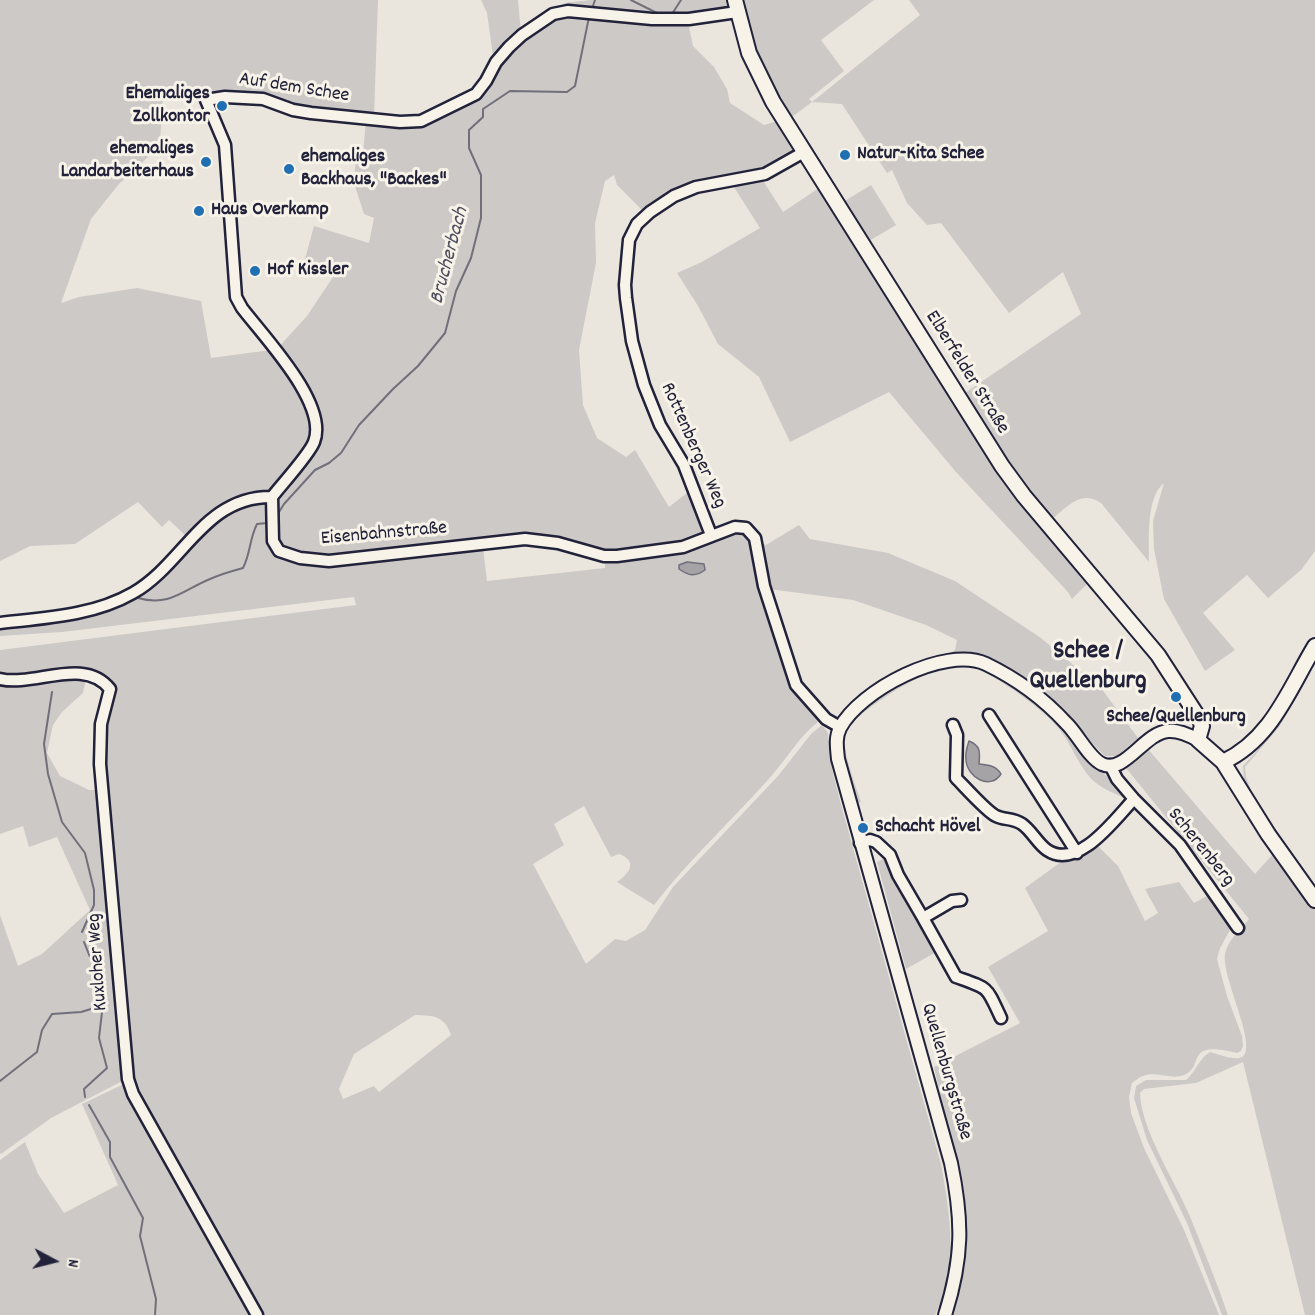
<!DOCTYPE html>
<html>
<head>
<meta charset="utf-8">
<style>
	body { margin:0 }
	#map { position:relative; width:1315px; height:1315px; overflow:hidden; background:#eae6de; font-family:Dekko,sans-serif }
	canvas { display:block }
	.north { position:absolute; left:24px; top:1231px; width:60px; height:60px; -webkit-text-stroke:4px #f7f3e8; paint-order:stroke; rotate:97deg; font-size:16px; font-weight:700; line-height:24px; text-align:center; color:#22223b }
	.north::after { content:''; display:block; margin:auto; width:21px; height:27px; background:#22223b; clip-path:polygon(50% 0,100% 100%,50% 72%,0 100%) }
</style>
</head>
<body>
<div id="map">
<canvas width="1315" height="1315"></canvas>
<div class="north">N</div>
</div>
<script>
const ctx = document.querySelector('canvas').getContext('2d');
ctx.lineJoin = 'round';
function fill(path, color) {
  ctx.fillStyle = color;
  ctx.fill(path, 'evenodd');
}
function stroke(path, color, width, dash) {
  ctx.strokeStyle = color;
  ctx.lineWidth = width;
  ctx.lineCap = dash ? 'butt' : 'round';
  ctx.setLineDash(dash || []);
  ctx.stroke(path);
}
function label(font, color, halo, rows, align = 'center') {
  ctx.font = font + ' Dekko,sans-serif';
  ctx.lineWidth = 6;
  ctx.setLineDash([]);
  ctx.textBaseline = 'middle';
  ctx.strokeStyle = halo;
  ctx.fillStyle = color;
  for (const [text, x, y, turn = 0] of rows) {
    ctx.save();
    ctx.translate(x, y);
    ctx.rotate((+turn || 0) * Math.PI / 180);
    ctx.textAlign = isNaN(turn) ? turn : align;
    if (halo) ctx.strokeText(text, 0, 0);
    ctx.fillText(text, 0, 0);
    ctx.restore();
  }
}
fill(new Path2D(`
	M0,0h378l-4,116 -76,-7 -35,-12 -51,2 -49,-4 -3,46 -12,16 -29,27 -28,35 -30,84 18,-6 58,-9 64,13 10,57 60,-8 29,38 12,27v24l-17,24 -24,28 -30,7 -53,40 -19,-18 -7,7 -24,-25 -63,42 -45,2 -30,15z
	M481,0h37l3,33 -27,30 -7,-50z
	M590,0h139l2,9 -43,9 -131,-9 8,-6z
	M742,0h132l-53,40 23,31 -35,28 3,3 108,-87 -11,-15h406v551l-14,19 -33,28 -21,-23 -44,38 32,37 -30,21 -41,-72 -10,-50 -1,-28 11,-38c-18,14 -15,57 -15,79l-48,-59c-20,-14 -34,4 -50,17l-52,-69 -37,-56 119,-81 -18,-42 -54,41 -68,-90 -14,2 -20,-22 -15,-33 -5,3 -45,-69 -30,-2 -20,15 -27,-44 -8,-18z
	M567,13l76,10 45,-1 5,24 21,21 13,22 3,14 34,22 14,-4 15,26 -3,8 -27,14 -26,4 -49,13 -45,25 -26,-26 -3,-10 -9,6 -10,42 1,40 -17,87 4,55 14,33 29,19 9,-7 34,57 23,-18 14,43 -4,4 -19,7 -68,10 -75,-16 -18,-1 -81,9 -1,8 43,-5 4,33 118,-13v-9l77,-10 42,-16 16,-2 26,14 33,-20 11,14 78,14 67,28 86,57 60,50 37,50 -21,18h-12c-34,-34 -77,-86 -125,-100 -12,-3 -24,-2 -37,0l12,-6 2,-10 -31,-15 -73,-25 -92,-12v12l14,32 12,43 7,13 25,33c-21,16 -34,41 -52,60 -37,41 -79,80 -113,124l-37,-23c13,-9 21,-21 2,-28l-8,3 -27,-51 -30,18 10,21 -31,19 53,100 29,-25 11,2 19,-11 28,-43 105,-111 33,-42 11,-9 6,8 4,36 8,32 101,363c9,50 18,103 -6,151h-677l-125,-222 -5,-15 -77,40 -50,36 -1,-1v-238l18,51 24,-12 48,-44 -33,-73 -28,10 -6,-21 -23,8v-184l356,-45 -2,-8 -292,35 -62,4v-11l47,-5 51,-9 44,-20 72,-73 27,-15 19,-3 9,2c1,11 -1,27 2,38 7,28 58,22 81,21v-6c-17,1 -59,4 -71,-9 -6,-6 -7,-18 -7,-26 1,-8 0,-19 3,-27 12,-23 37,-37 41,-65 3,-26 -27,-60 -41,-79l30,-33 26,-39 -30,-11 11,-40 55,17 5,-25 -10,-4 -10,-31 2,-25 7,-4 3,-34c14,1 31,8 45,7 24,-3 60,-25 76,-43 5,-6 8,-16 13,-24 16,-21 42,-38 67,-47zM98,673l11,9 1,15 -6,26 -2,67h-13l-29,-14 -13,-23 6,-28 9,-13 21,-19 4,-19zM415,1015c19,1 29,0 36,20l-72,57 -5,-6 -31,13 -4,-10 15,-35z
	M762,179l21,33 36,-24 82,129 122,186 65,80 -16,16 -4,-7 -112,-120 -67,-80 -99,50 -31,-65 -41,-33 -20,-38 -21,-33 25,-11 58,-34 -28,-44z
	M871,185l25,40 -27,16 -26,-39z
	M1315,657v6l-36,64 -34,40 1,10 7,19 -9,-16 -1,-14 22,-24 19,-26z
	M959,662l28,7 47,30 39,38 22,32 8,4 25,23 1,4c-11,-5 -24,-10 -33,-17 -16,-13 -23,-36 -36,-53 -13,-16 -31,-29 -48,-41 -14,-9 -28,-20 -44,-23 -24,-5 -65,19 -84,32 -11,7 -36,24 -39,38 -3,15 11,50 16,66l-7,2c-3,-15 -13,-46 -13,-59 0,-26 44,-57 65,-66 17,-8 36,-11 53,-17z
	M1148,749l107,125 18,-20 29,40 13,15v406h-10l-62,-253 -47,21 -52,6 -4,4c1,36 33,85 48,119 14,34 28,68 40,103h-6l-35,-92 -40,-83 -13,-42 2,-12 10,-6h40c10,-8 13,-22 24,-28 9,2 24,9 32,5 17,-10 -21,-80 -17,-103 2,-13 16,-25 24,-35l-123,-151z
	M1097,845l21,21 27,55 13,-8 -13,-24 34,-7 15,21 15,-8 24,30 -13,23 -3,11 10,37 15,40 1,10 -2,5 -4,2c-57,-14 -29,16 -56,23 -12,3 -26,-5 -38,0 -4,1 -8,5 -11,7l-3,14 2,16 13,35 40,82 35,85h-269l11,-38 5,-43 -6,-49 -26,-118 86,-44 -32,-56 60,-36 -23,-43 40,-29 12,-3z
	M887,857l51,94 -32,18 -29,-107z
	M126,1083l128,232h-254v-155l25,-18 13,32 26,39 54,-28 -36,-81z`), '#cdc9c6');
const water = new Path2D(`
	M687,562l17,2 1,6c-10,7 -16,6 -26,-1v-4z
	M969,741c12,5 11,11 10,23 8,1 17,1 22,10 -11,17 -34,3 -35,-14 -1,-6 1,-13 3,-19z`);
fill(water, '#a6a3a6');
stroke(water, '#716f7b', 1.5);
stroke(new Path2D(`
	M631,0l26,13 15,1 9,-14
	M592,9l3,-9
	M278,522l1,-10 5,-8 31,-34 14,-7 12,-10 18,-28 34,-36 25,-23 27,-33 11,-42 15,-33 10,-40v-43l-12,-27v-18l14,-13v-8l27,-18 57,1 8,-6 14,-69
	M138,598c32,9 45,-8 72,-19 11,-5 22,-8 33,-11 8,-16 6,-28 14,-44l10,-1
	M52,692l-8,52 4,30 14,48 23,31 9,37v15l-12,27
	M84,942l14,35 4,35 -3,26 8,30 -23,21 1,8
	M0,1081l37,-29 5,-22 10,-16 29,-2 20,-6
	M89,1105l21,37v15l33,61 -3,18 16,63 -1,16`), '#716f7b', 2);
const minor = new Path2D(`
	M272,497c10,-13 37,-42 42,-55 15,-38 -50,-105 -72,-134l-6,-11 -11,-152 -19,-45 19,-3 38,2 30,11 18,3 89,9 21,-1 55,-27 10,-13 10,-19 13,-15 13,-12 31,-21 15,-3 84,8h37l48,-7
	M272,497l1,44 6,10 21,7 29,3 196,-22 33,4 46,13h13l66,-9 52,-20 11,1 9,10 9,48 32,99 30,34 14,8
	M711,535l-27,-70 -24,-40 -16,-40 -12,-44 -6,-43 -1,-13 4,-45 8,-16 13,-12 24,-16 22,-9 69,-13 39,-22
	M0,623c44,-5 93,-7 133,-30 51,-29 71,-97 139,-96
	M0,679c35,8 84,-23 110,10l-9,35 -1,40 28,315 5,15 124,221
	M989,715l88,138
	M953,725l4,10 -1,43c8,8 31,34 40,38 8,4 17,2 26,8 10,7 15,19 25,26 31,21 68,-31 87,-51
	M1110,765l7,14 17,20 46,46 58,83
	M860,843l10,-3 6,2 14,13 8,20 25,43
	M961,900l-9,1 -29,17 33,59c34,12 30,9 45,41`);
const tertiary = new Path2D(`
	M945,1315c18,-57 18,-94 6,-152l-113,-404c-1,-11 -3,-21 2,-31 19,-37 105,-83 146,-64 29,14 58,35 80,59 11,10 23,35 36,41 22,11 42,-31 66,-33 10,-1 21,4 30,9`);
const secondary = new Path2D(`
	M735,0l14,53 24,49 229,364 22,30 134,159 42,65 2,6 -4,14 25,22 45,72 47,66
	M1223,762c49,-23 66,-73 92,-116`);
stroke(minor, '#22223b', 15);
stroke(tertiary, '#22223b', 16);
stroke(secondary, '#22223b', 18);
stroke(minor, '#f7f3e8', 10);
stroke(tertiary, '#f7f3e8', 12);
stroke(secondary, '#f7f3e8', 14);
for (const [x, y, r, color] of [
	[222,106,6,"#1f6fb2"],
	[845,155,6,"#1f6fb2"],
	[206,162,6,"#1f6fb2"],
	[289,169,6,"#1f6fb2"],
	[199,211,6,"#1f6fb2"],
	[255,271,6,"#1f6fb2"],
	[1176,697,6,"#1f6fb2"],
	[863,828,6,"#1f6fb2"]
]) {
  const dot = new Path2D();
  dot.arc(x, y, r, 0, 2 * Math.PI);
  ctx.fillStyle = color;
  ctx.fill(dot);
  stroke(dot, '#f7f3e8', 2);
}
label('20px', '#22223b', '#f7f3e8', [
	["Auf dem Schee",294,89,9],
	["Elberfelder Straße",966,373,58],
	["Rottenberger Weg",692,446,66],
	["Eisenbahnstraße",384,535,-5],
	["Scherenberg",1200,848,51],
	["Kuxloher Weg",99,962,-94],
	["Quellenburgstraße",945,1072,74]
]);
label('bold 20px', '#22223b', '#f7f3e8', [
	["Ehemaliges",210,95,"right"],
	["Zollkontor",210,118,"right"],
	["ehemaliges",194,150,"right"],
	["Landarbeiterhaus",194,173,"right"],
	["Natur-Kita Schee",857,155],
	["ehemaliges",301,158],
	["Backhaus, \"Backes\"",301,181],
	["Haus Overkamp",211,211],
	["Hof Kissler",267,271],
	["Schee/Quellenburg",1176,718,"center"],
	["Schacht Hövel",875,828]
], 'left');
label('italic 21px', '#504f60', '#f7f3e8', [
	["Brucherbach",451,256,-75]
]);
label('bold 26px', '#22223b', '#f7f3e8', [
	["Schee /",1088,653],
	["Quellenburg",1088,683]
]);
</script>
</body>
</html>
